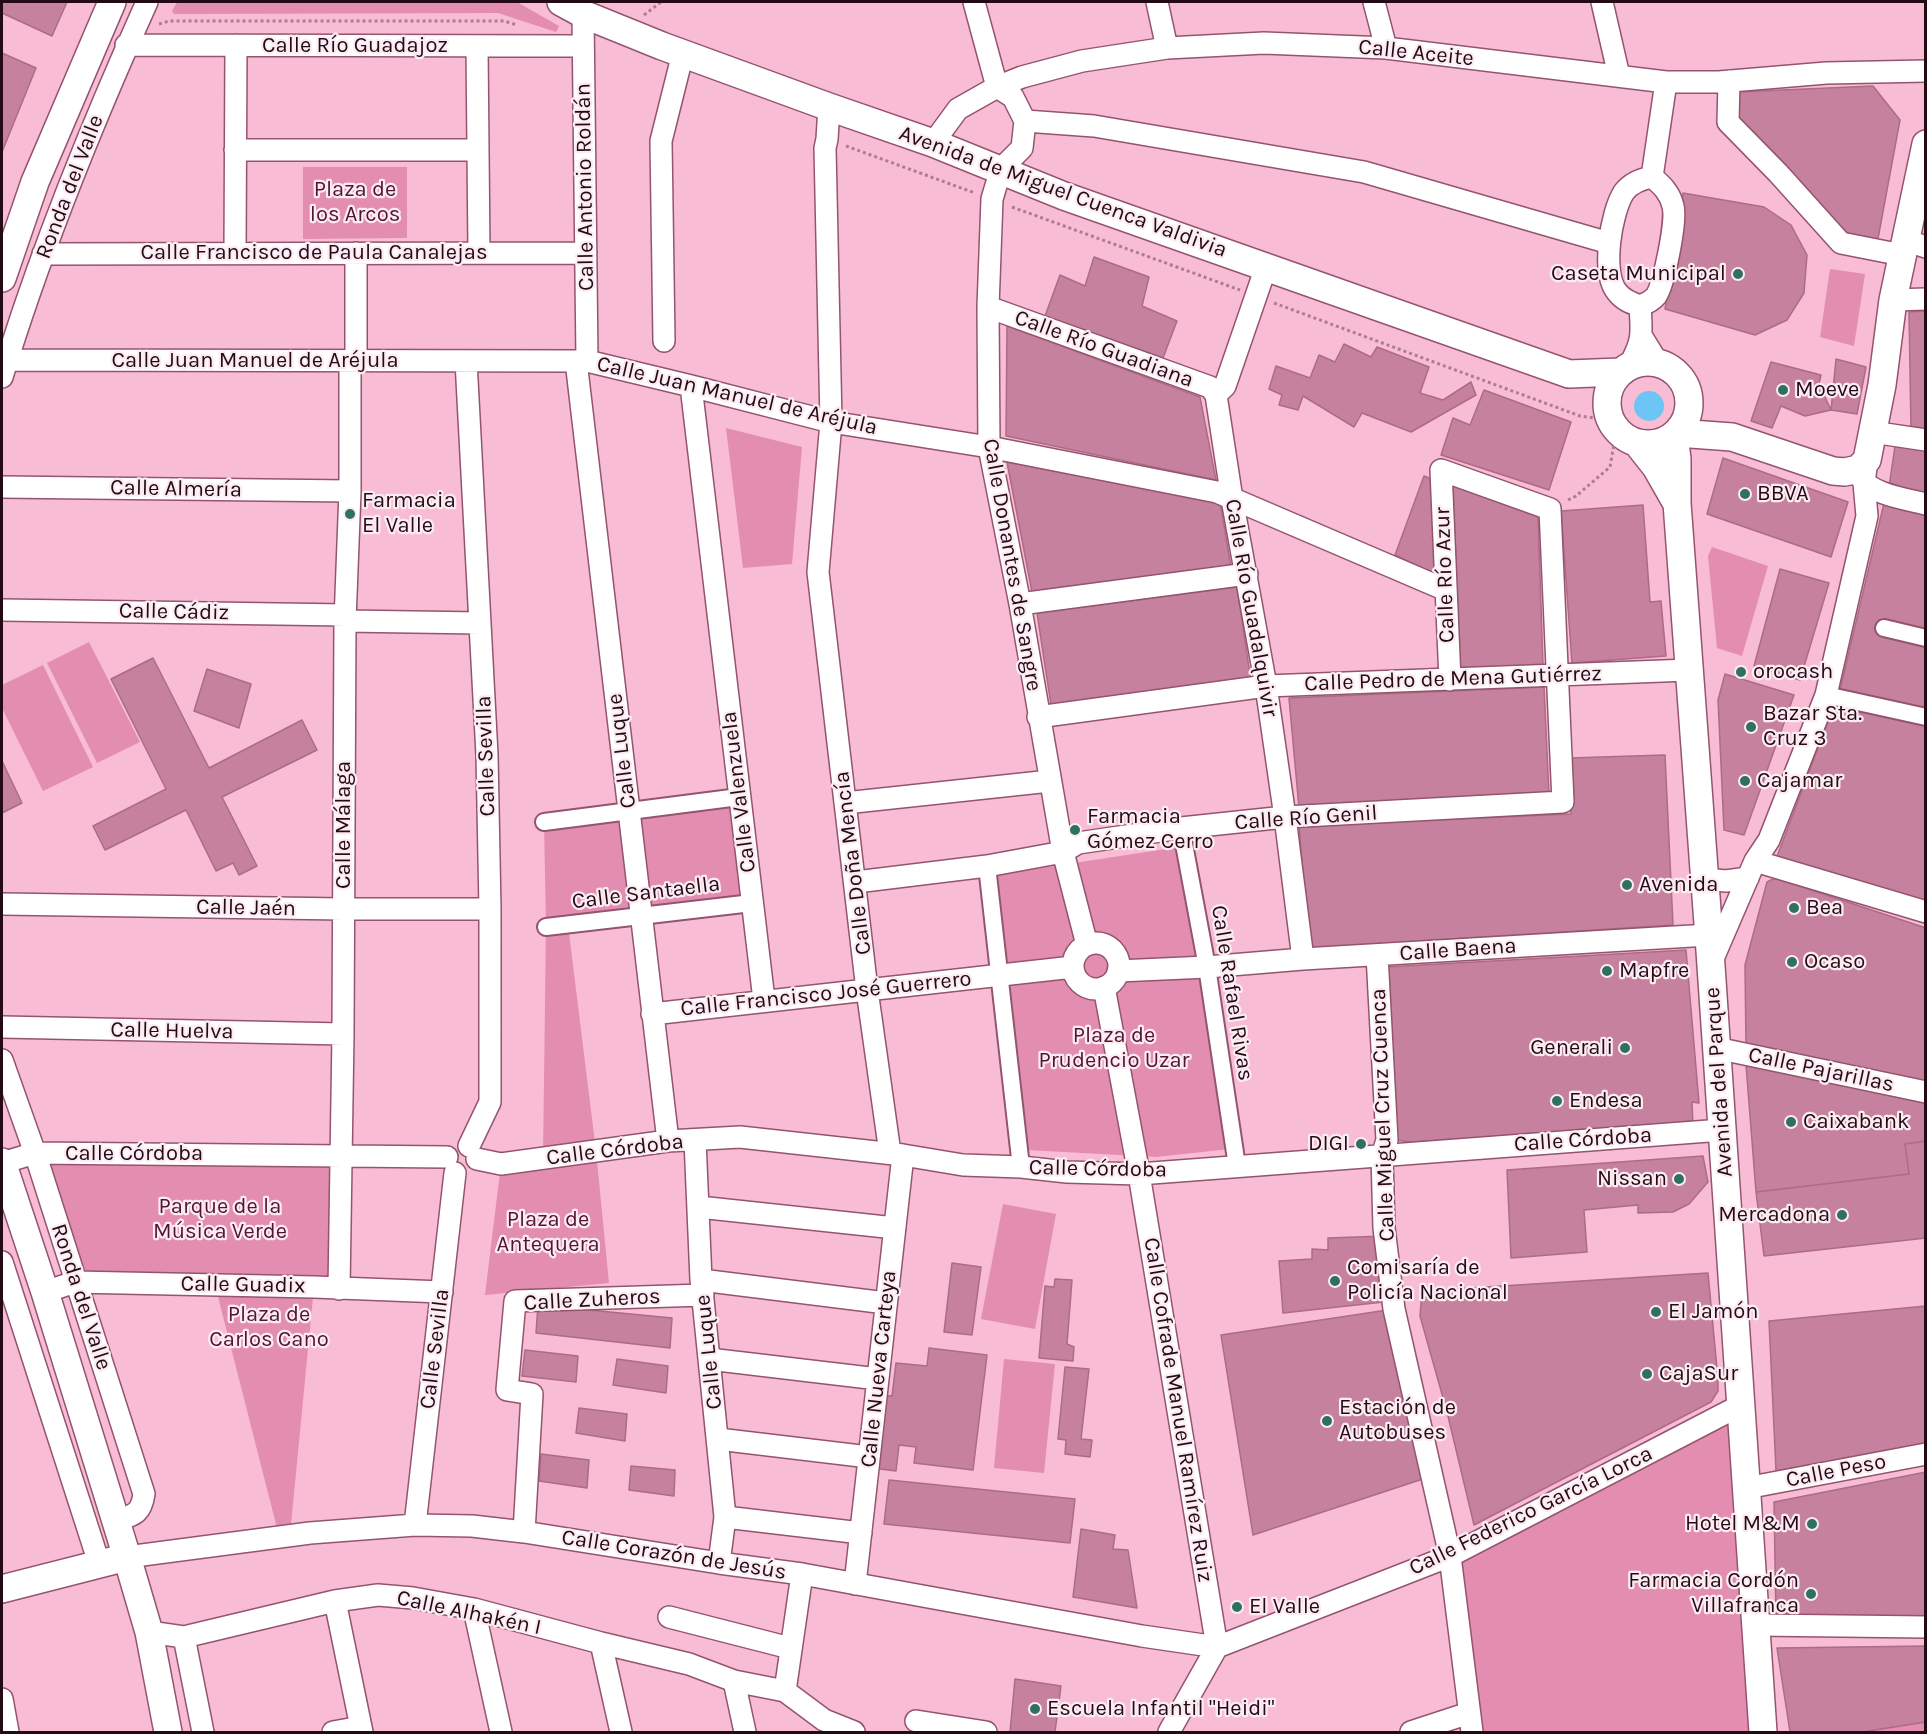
<!DOCTYPE html>
<html>
<head>
<meta charset="utf-8">
<style>
	body { margin:0 }
	#map { position:relative; width:1927px; height:1734px; overflow:hidden; background:#f8bdd4; font-family:Karla,sans-serif }
	canvas { display:block }
	.frame { position:absolute; inset:0; border:3px solid #230a15; pointer-events:none }
</style>
</head>
<body>
<div id="map">
<canvas width="1927" height="1734"></canvas>
<div class="frame"></div>
</div>
<script>
const ctx = document.querySelector('canvas').getContext('2d');
ctx.lineJoin = 'round';
function fill(path, color) {
  ctx.fillStyle = color;
  ctx.fill(path, 'evenodd');
}
function stroke(path, color, width, dash) {
  ctx.strokeStyle = color;
  ctx.lineWidth = width;
  ctx.lineCap = dash ? 'butt' : 'round';
  ctx.setLineDash(dash || []);
  ctx.stroke(path);
}
function label(font, color, halo, rows, align = 'center') {
  ctx.font = font + ' Karla,sans-serif';
  ctx.lineWidth = 4.5;
  ctx.setLineDash([]);
  ctx.textBaseline = 'middle';
  ctx.strokeStyle = halo;
  ctx.fillStyle = color;
  for (const [text, x, y, turn = 0] of rows) {
    ctx.save();
    ctx.translate(x, y);
    ctx.rotate((+turn || 0) * Math.PI / 180);
    ctx.textAlign = isNaN(turn) ? turn : align;
    if (halo) ctx.strokeText(text, 0, 0);
    ctx.fillText(text, 0, 0);
    ctx.restore();
  }
}
fill(new Path2D(`
	M177,2h340l42,24 -3,6 -58,-19 -324,1 -2,-3z
	M303,167h104v71l-104,1z
	M1830,269l35,5 -11,72 -34,-9z
	M726,428l76,19 -10,117 -49,4z
	M1712,547l56,19 -26,90 -25,-8 -9,-92z
	M89,642l51,100 -43,21 -50,-100z
	M43,665l50,102 -50,24 -41,-83v-23z
	M739,797l13,106 -184,22 28,226 13,132 -124,12 16,-131 42,-6 3,-231 -2,-105z
	M1179,847l51,302 -74,8 -129,-7 -32,-275z
	M35,1153l306,3 -2,133 -25,-2 -24,248 -11,1 -64,-251 -140,-3z
	M1003,1204l53,10 -21,115 -54,-10z
	M1004,1359l51,5 -11,109 -50,-5z
	M1741,1405l22,327h-291l-22,-176z
	M1925,1722v10h-63z`), '#e38db0');
fill(new Path2D(`
	M1634 406a15 15 0 1 1 30 0a15 15 0 1 1-30 0Z`), '#6cc5f4');
const building = new Path2D(`
	M2,2h65l-15,34 -50,-23z
	M2,53l34,15 -34,84z
	M1873,86l27,34 -23,124 -32,-8 -107,-109 -1,-35z
	M1683,193l81,14 27,18 16,30 -3,38 -17,27 -32,15 -90,-26z
	M1094,257l55,20 -7,29 35,15 -14,37 -118,-42 15,-41 25,11z
	M1926,311v120l-15,-1 -2,-118z
	M1007,326l193,71 16,83 -210,-44z
	M1344,344l27,13 6,-10 52,20 -9,26 23,7 28,-18 5,13 -65,37 -49,-19 -8,14 -51,-31 -5,14 -19,-5 3,-10 -13,-6 7,-23 34,12 9,-23 16,7z
	M1836,359l30,8 -9,47 -26,-4z
	M1771,362l50,13 -2,9 12,26 -26,6 -24,-10 -9,22 -21,-7z
	M1484,390l87,32 -22,68 -108,-35 12,-37 17,7z
	M1895,446l31,2v50l-37,-11z
	M1723,458l125,44 -17,55 -124,-43z
	M1007,462l213,40 11,65 -199,25z
	M1424,476l8,3 3,95 -40,-19z
	M1453,486l85,31 5,149 -83,4z
	M1884,503l42,12v117l-44,-10 -4,12 48,12v64l-86,-20z
	M1643,505l7,97 11,-1 5,55 -94,7 -11,-152z
	M1780,569l49,14 -29,97 -46,-14z
	M1237,587l14,94 -200,24 -14,-92z
	M153,658l56,110 93,-48 15,30 -95,47 35,69 -18,9 -6,-12 -17,8 -30,-61 -81,40 -12,-24 73,-37 -55,-110z
	M207,669l44,15 -12,44 -45,-17z
	M1725,674l69,21 -50,140 -20,-5 -6,-130z
	M1544,687l5,108 -250,13 -10,-110z
	M1835,703l91,22v181l-150,-47z
	M1665,755l8,170 -364,23 -10,-122 272,-12 -2,-56z
	M2,761l20,42 -20,10z
	M1775,878l151,50v157l-180,-38 -1,-82 22,-83z
	M1686,950l13,153 -7,-1 1,24 -283,16 -14,-2 -10,-173z
	M1746,1065l180,36v40l-21,3 4,30 -153,18z
	M1926,1141v97l-162,18 -8,-64 153,-18 -4,-30z
	M1703,1156l5,26 -19,22 -16,8 -35,1v-8l-54,5 3,42 -76,6 -4,-88z
	M1385,1236l8,65 -110,12 -4,-52 33,-2v-10l16,1v-12z
	M952,1263l29,4 -9,68 -28,-3z
	M1708,1273l10,106v12l-7,11 -237,123 -27,-113 -27,-96 2,-25z
	M1055,1279l17,1 -5,64 7,3 -1,14 -34,-3 6,-72 9,1z
	M538,1305l134,13 -2,30 -134,-15z
	M1926,1306v139l-150,26 -7,-150z
	M1394,1309l38,167 -179,59 -32,-200z
	M929,1348l58,7 -14,115 -59,-7 2,-16 -17,-2 -3,26 -24,-3 8,-73 12,1 4,-33 31,3z
	M525,1350l53,6 -2,26 -54,-6z
	M617,1359l51,7 -2,27 -53,-8z
	M1065,1367l24,2 -8,70 11,1 -2,17 -25,-3 1,-14 -8,-1z
	M579,1408l48,6 -2,27 -49,-8z
	M541,1454l48,6 -2,28 -48,-7z
	M631,1466l44,4 -1,26 -45,-6z
	M1926,1472v148h-150l-2,-118z
	M889,1480l186,19 -5,44 -186,-19z
	M1081,1529l34,6 -2,14 15,1 9,58 -64,-11z
	M1926,1646v76l-64,10h-72l-13,-84z
	M1015,1679l46,7 -6,46h-45z`);
fill(building, '#c5819d');
stroke(building, '#ad6b86', 1.5);
const pedestrian = new Path2D(`
	M1884,628l42,10
	M1826,695l100,22
	M544,822l195,-25
	M1181,828l26,139 30,199
	M987,866l34,301
	M546,927l206,-24`);
const minor = new Path2D(`
	M974,2l23,85 16,10 12,24 69,5 270,46 245,71
	M1157,2l10,46
	M1374,2l12,46
	M1602,2l17,74
	M583,14l4,347
	M126,45l457,1
	M477,46l2,207
	M1729,81l-1,41 50,51 63,70 61,12
	M829,107l-2,32 -2,9 6,274 -13,150 49,418 23,163
	M1025,121l-3,27 -21,21 -9,30 -4,108 1,140 31,157 43,248 24,93
	M933,143l25,-34 39,-22 25,-10 60,-16 85,-13 97,-5 122,5 280,34h53l107,-9 100,-2
	M235,150h243
	M1652,177c10,8 18,16 21,29 4,14 -9,79 -17,90 -4,5 -11,8 -16,10 -9,-3 -17,-6 -23,-14 -16,-19 -6,-80 7,-100 7,-9 17,-13 28,-15z
	M1652,177l14,-95
	M1905,240l21,7
	M235,253l1,-208
	M356,253v108
	M43,254l543,-1
	M1266,267l-41,119 -9,9 16,104 34,187 19,131 18,142
	M1893,300l33,-1
	M988,307l222,80 6,8
	M1642,337l16,26
	M664,341l-3,-200 22,-88
	M2,360l585,1 104,25 140,36 158,25 228,45 229,98
	M466,361l21,394 3,154v193l-21,44
	M576,361l92,780
	M1629,366c14,-25 13,-31 11,-60
	M2,377c39,-128 90,-253 145,-375
	M691,386l73,614
	M1872,432l54,8
	M1860,476c9,18 46,23 66,28
	M2,487l348,4
	M1020,604l227,-30
	M2,610l344,5
	M345,621l135,2
	M1038,717l228,-31 423,-16
	M845,803l205,-22
	M1755,861l171,51
	M1705,879l21,2 22,-3
	M856,882l131,-16 76,-14 15,-9 103,-15 104,-11 278,-15 -13,-293 -109,-39 9,210
	M2,904l341,5h147
	M1073 966a23 23 0 1 1 46 0a23 23 0 1 1-46 0Z
	M1377,955l10,185 -5,16 2,72 10,81 56,247 22,176
	M1712,961l43,-100 14,-21 57,-145 41,-179 -3,-33 3,-23
	M1118,971l89,-4 96,-8 406,-24
	M1104,987l35,187 78,473
	M652,1014l421,-47
	M2,1027l341,7
	M1716,1048l210,44
	M2,1060l33,93 109,341c-3,20 -10,21 -28,27
	M695,1140l6,140 24,237 -6,46
	M477,1159l24,5 167,-23 72,-4 163,18 60,10 58,2 46,5 72,2 583,-44
	M2,1163l33,-10 412,4
	M699,1207l196,21
	M2,1262l97,301
	M701,1280l185,23
	M339,1289l4,-255 2,-413 5,-130v-130
	M45,1292l30,-10 239,5 128,5
	M709,1359l169,20
	M718,1439l151,18
	M1746,1488l180,-34
	M725,1517l136,16
	M415,1525l40,-352
	M524,1532l8,-138 -25,-4 8,-89 188,-6
	M127,1557l183,-24 105,-8 57,1 52,6 195,31 83,11 340,62 75,11 233,-91 291,-151
	M855,1584l48,-429
	M335,1601l27,131
	M474,1609l27,123
	M669,1617l121,31
	M1756,1625l170,2
	M149,1632l35,5 151,-36 43,-6 35,3 61,11 127,34 88,21 45,17 51,10 39,29 30,12
	M184,1637l19,95
	M601,1643l20,89
	M734,1681l11,51
	M785,1691l17,-117
	M2,1699l6,33
	M916,1721l70,11
	M333,1732l28,-5
	M1169,1732l48,-85
	M1411,1732l58,-19`);
const tertiary = new Path2D(`
	M561,2l22,12 79,32 167,61 104,36 131,53 505,178 51,-2
	M2,278l33,-96 77,-180
	M1607 403a41 41 0 1 1 82 0a41 41 0 1 1-82 0Z
	M1677,433l55,4 101,34 12,1 13,-3 9,-9 15,-75 11,-85 33,-156
	M1674,435l3,24v44l33,448 53,781
	M1637,443l19,24 20,35
	M2,1162l43,130 82,265 22,75 19,100
	M2,1589l125,-32`);
stroke(pedestrian, '#94546f', 20);
stroke(minor, '#94546f', 24);
stroke(tertiary, '#94546f', 30);
stroke(new Path2D(`
	M644,15l17,-13
	M159,24l10,-3h335l13,4
	M846,146l129,47
	M1012,207l228,83
	M1274,303l306,113 30,4
	M1568,500l8,-4 34,-29 4,-23`), '#ac7d8f', 3, [3, 3]);
stroke(pedestrian, '#fff', 16);
stroke(minor, '#fff', 21);
stroke(tertiary, '#fff', 27);
for (const [x, y, r, color] of [
	[1738,274,6,"#2f705f"],
	[1783,390,6,"#2f705f"],
	[1745,494,6,"#2f705f"],
	[350,514,6,"#2f705f"],
	[1741,672,6,"#2f705f"],
	[1751,727,6,"#2f705f"],
	[1745,781,6,"#2f705f"],
	[1075,830,6,"#2f705f"],
	[1627,885,6,"#2f705f"],
	[1794,908,6,"#2f705f"],
	[1792,962,6,"#2f705f"],
	[1607,971,6,"#2f705f"],
	[1625,1048,6,"#2f705f"],
	[1557,1101,6,"#2f705f"],
	[1791,1122,6,"#2f705f"],
	[1361,1144,6,"#2f705f"],
	[1679,1179,6,"#2f705f"],
	[1842,1215,6,"#2f705f"],
	[1335,1281,6,"#2f705f"],
	[1656,1312,6,"#2f705f"],
	[1647,1374,6,"#2f705f"],
	[1327,1421,6,"#2f705f"],
	[1812,1524,6,"#2f705f"],
	[1811,1594,6,"#2f705f"],
	[1237,1607,6,"#2f705f"],
	[1035,1709,6,"#2f705f"]
]) {
  const dot = new Path2D();
  dot.arc(x, y, r, 0, 2 * Math.PI);
  ctx.fillStyle = color;
  ctx.fill(dot);
  stroke(dot, '#fcecf2', 2);
}
label('22px', '#230a15', '#fcecf2', [
	["Calle Río Guadajoz",355,46],
	["Calle Aceite",1416,53,6],
	["Ronda del Valle",70,187,-69],
	["Calle Antonio Roldán",585,187,-91],
	["Avenida de Miguel Cuenca Valdivia",1063,192,20],
	["Calle Francisco de Paula Canalejas",314,253],
	["Calle Río Guadiana",1104,349,20],
	["Calle Juan Manuel de Aréjula",255,361],
	["Calle Juan Manuel de Aréjula",737,396,13],
	["Calle Almería",176,489,1],
	["Calle Donantes de Sangre",1012,565,80],
	["Calle Río Azur",1445,575,-92],
	["Calle Río Guadalquivir",1251,608,80],
	["Calle Cádiz",174,612,1],
	["Calle Pedro de Mena Gutiérrez",1453,679,-2],
	["Calle Luque",622,751,-97],
	["Calle Sevilla",486,756,-92],
	["Calle Valenzuela",739,792,-97],
	["Calle Río Genil",1306,818,-4],
	["Calle Málaga",344,825,-90],
	["Calle Doña Mencía",853,863,-97],
	["Calle Santaella",646,893,-7],
	["Calle Jaén",246,908,1],
	["Calle Baena",1458,950,-4],
	["Calle Rafael Rivas",1232,993,81],
	["Calle Francisco José Guerrero",826,994,-6],
	["Calle Huelva",172,1031,1],
	["Calle Pajarillas",1821,1070,12],
	["Avenida del Parque",1719,1082,-94],
	["Calle Miguel Cruz Cuenca",1383,1115,-92],
	["Calle Córdoba",1583,1140,-4],
	["Calle Córdoba",615,1150,-7],
	["Calle Córdoba",134,1154],
	["Calle Córdoba",1098,1169,1],
	["Calle Guadix",243,1285,1],
	["Ronda del Valle",81,1297,72],
	["Calle Zuheros",592,1300,-3],
	["Calle Sevilla",435,1349,-83],
	["Calle Luque",709,1352,-96],
	["Calle Nueva Carteya",879,1369,-84],
	["Calle Cofrade Manuel Ramírez Ruiz",1178,1410,81],
	["Calle Peso",1836,1471,-11],
	["Calle Federico García Lorca",1531,1511,-26],
	["Calle Corazón de Jesús",674,1555,9],
	["Calle Alhakén I",469,1613,12]
]);
label('22px', '#531333', '#fcecf2', [
	["Plaza de",355,190],
	["los Arcos",355,215],
	["Plaza de",1114,1036],
	["Prudencio Uzar",1114,1061],
	["Parque de la",220,1207],
	["Música Verde",220,1232],
	["Plaza de",548,1220],
	["Antequera",548,1245],
	["Plaza de",269,1315],
	["Carlos Cano",269,1340]
]);
label('22px', '#230a15', '#fcecf2', [
	["Caseta Municipal",1726,274,"right"],
	["Moeve",1795,390],
	["BBVA",1757,494],
	["Farmacia",362,501],
	["El Valle",362,526],
	["orocash",1753,672],
	["Bazar Sta.",1763,714],
	["Cruz 3",1763,739],
	["Cajamar",1757,781],
	["Farmacia",1087,817],
	["Gómez Cerro",1087,842],
	["Avenida",1639,885],
	["Bea",1806,908],
	["Ocaso",1804,962],
	["Mapfre",1619,971],
	["Generali",1613,1048,"right"],
	["Endesa",1569,1101],
	["Caixabank",1803,1122],
	["DIGI",1349,1144,"right"],
	["Nissan",1667,1179,"right"],
	["Mercadona",1830,1215,"right"],
	["Comisaría de",1347,1268],
	["Policía Nacional",1347,1293],
	["El Jamón",1668,1312],
	["CajaSur",1659,1374],
	["Estación de",1339,1408],
	["Autobuses",1339,1433],
	["Hotel M&M",1800,1524,"right"],
	["Farmacia Cordón",1799,1581,"right"],
	["Villafranca",1799,1606,"right"],
	["El Valle",1249,1607],
	["Escuela Infantil \"Heidi\"",1047,1709]
], 'left');
</script>
</body>
</html>
